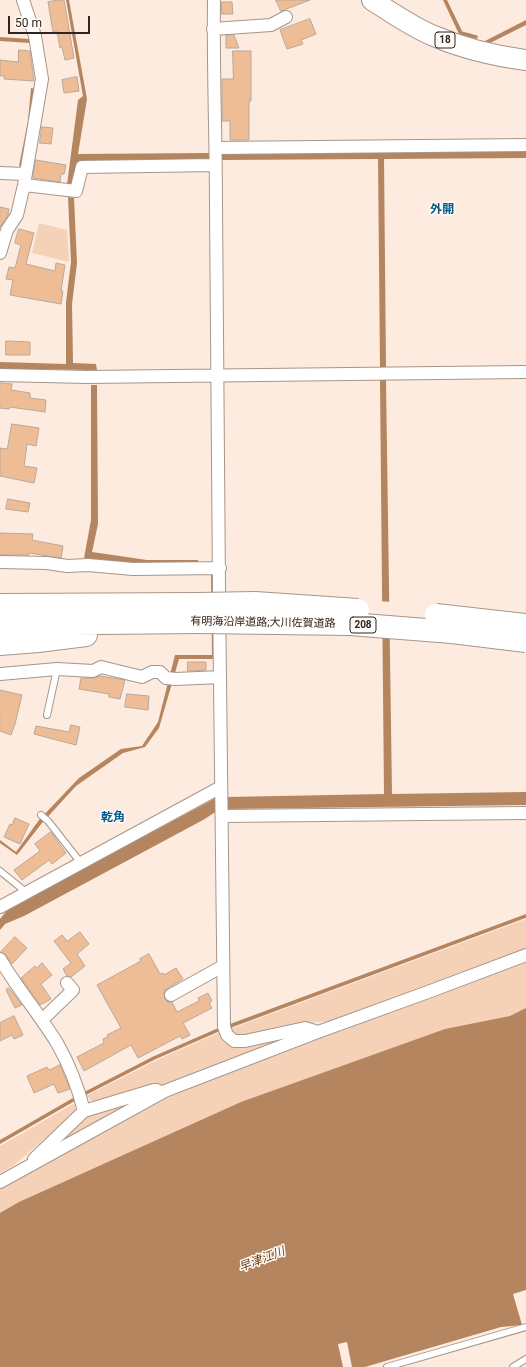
<!DOCTYPE html>
<html>
<head>
<meta charset="utf-8">
<style>
	body { margin:0 }
	#map { position:relative; width:526px; height:1367px; overflow:hidden; background:#fcebde; font-family:Roboto,sans-serif }
	canvas { display:block }
	.scale { position:absolute; left:8px; top:16px; width:82px; height:18px; box-sizing:border-box; border:2px solid #2c2521; border-top:0; padding-left:5px; font-size:12px; line-height:14px; white-space:nowrap; color:#2c2521; -webkit-text-stroke:3px #fffbf8; paint-order:stroke }
</style>
</head>
<body>
<div id="map">
<canvas width="526" height="1367"></canvas>
<div class="scale">50 m</div>
</div>
<script>
const ctx = document.querySelector('canvas').getContext('2d');
ctx.lineJoin = 'round';
function fill(path, color) {
  ctx.fillStyle = color;
  ctx.fill(path, 'evenodd');
}
function stroke(path, color, width, dash) {
  ctx.strokeStyle = color;
  ctx.lineWidth = width;
  ctx.lineCap = dash ? 'butt' : 'round';
  ctx.setLineDash(dash || []);
  ctx.stroke(path);
}
function label(font, color, halo, rows, align = 'center') {
  ctx.font = font + ' Roboto,"Noto Sans JP",sans-serif';
  ctx.lineWidth = 3;
  ctx.setLineDash([]);
  ctx.textBaseline = 'middle';
  ctx.strokeStyle = halo;
  ctx.fillStyle = color;
  for (const [text, x, y, turn = 0] of rows) {
    ctx.save();
    ctx.translate(x, y);
    ctx.rotate((+turn || 0) * Math.PI / 180);
    ctx.textAlign = isNaN(turn) ? turn : align;
    if (halo) ctx.strokeText(text, 0, 0);
    ctx.fillText(text, 0, 0);
    ctx.restore();
  }
}
fill(new Path2D(`
	M39,223l28,7 2,32 -37,-9z
	M526,919v30l-187,71 -29,3 -63,14 -12,-1 -5,-7z
	M526,961v59l-526,201v-33l177,-95z
	M220,1032l8,11 67,-9 -129,51 -72,17 -8,-6 69,-35z
	M144,1097l-101,56 43,-36z
	M75,1103v10l-61,52 -14,8v-27z`), '#f5d2b7');
fill(new Path2D(`
	M66,0h3l18,99 -9,55 132,-1v7l-133,2 -5,23h-5l11,-85 5,-4z
	M443,0h4l15,31 -3,3z
	M526,20v5l-36,18 -5,-2z
	M0,37l29,2 1,4 -30,-2z
	M31,88l4,1 -13,77h-3l9,-45z
	M526,150v8l-142,1 2,208 -6,1 -2,-209 -156,1v-7z
	M68,197l6,1 3,65 -5,41 1,59 23,1 1,6 -97,-1v-7l66,2v-62l5,-40z
	M380,380h6l6,414 134,-2v13l-300,4 -9,2 -14,9 -179,96 -19,8 -5,6v-11l8,-10 206,-110 12,-2 158,-3z
	M91,385h6l1,139 -6,28 55,8h51v5h-51l-63,-7 7,-38z
	M211,574h4l1,85h-37l-20,69 -14,19 -22,6 -47,33 -34,37 -25,32 -17,-12v-3l16,12 23,-32 40,-42 42,-29 21,-3 16,-24 17,-67h37z
	M526,1008v282l-13,4 9,31 -21,2 -136,40h-13l-5,-25 -9,2 5,23h-343v-154l19,-11 222,-100 204,-73 65,-13z`), '#b4855f');
fill(new Path2D(`
	M380,601l11,1 1,33 -12,-1z`), '#fcebde');
stroke(new Path2D(`
	M461,33l15,4
	M230,1026l296,-110
	M86,1093l68,-35 64,-28
	M0,1142l73,-42`), '#b4855f', 3.5);
const building = new Path2D(`
	M59,0h5l10,58 -9,2 -3,-13 -2,1 -3,-17 -4,1 -5,-30z
	M276,0h34l-29,11z
	M222,2h10l1,12h-11z
	M310,19l6,15 -15,6 2,4 -16,5 -7,-19z
	M234,35l5,13h-13v-12z
	M19,50l11,1 4,30 -30,-2 1,-3h-5v-16l18,2z
	M233,51h18v50h-2v39h-19v-19h-8v-42h11z
	M77,77l2,14 -15,2 -2,-13z
	M42,127l11,1 -2,16 -11,-1z
	M36,160l30,5 -2,9h-3l-1,8 -27,-4z
	M0,207l9,2 -1,6 -8,12z
	M19,229l15,4 -8,31 29,7 1,-8 9,2 -4,26h2l-2,13 -51,-9 3,-15 -7,-1 3,-12 6,1 6,-23 -6,-2z
	M6,341l24,1v13h-24z
	M0,383l12,1 -1,6 19,3v5l16,2 -1,12 -35,-5 -1,2 -9,-1z
	M12,424l27,4 -3,18 -9,-2 -3,22 13,2 -3,15 -34,-7v-28l7,1z
	M8,499l22,4 -2,9 -22,-3z
	M0,533l33,1 -1,6 31,6 -2,12 -32,-5v2h-29z
	M188,662h18v8l-18,1z
	M100,676l25,4 -5,19 -11,-2v-3l-30,-5 2,-11h12z
	M0,690l22,5 -7,29 -4,11 -11,-4z
	M127,694l22,2 -1,14 -23,-3z
	M71,725l9,2 -4,18 -42,-11 2,-8 33,6z
	M15,818l14,6 -9,20 -16,-7 6,-13 2,1z
	M51,832l15,21 -14,11 -3,-4 -27,20 -8,-10 26,-19 -5,-7z
	M80,932l9,12 -12,10 8,12 -14,11 -4,-1 -4,-7 8,-6 -17,-22 8,-6 5,6z
	M15,937l12,11 -15,16 -6,-9 -5,-3z
	M149,954l11,20 3,-1 1,2 12,-7 7,11 -18,11 -1,4 1,5 3,3h4l5,10 22,-11 -1,-3 10,-5 4,8 -3,2 3,5 -29,15 7,12 -8,4 -2,-3 -42,22 -7,-13 -47,26 -7,-14 27,-14 -1,-4 5,-2 -1,-2 14,-7 -24,-43 44,-24 -1,-2z
	M42,963l10,12 -11,9 10,15 -11,6 -19,-27 14,-12 2,2z
	M9,988l13,17 -7,3 -9,-18z
	M14,1016l9,19 -9,4 -2,-4 -12,6v-18z
	M60,1065l10,24 -12,4 -4,-9 -20,9 -7,-17 20,-9 2,3z`);
fill(building, '#efbd95');
stroke(building, '#b8a89c', 1);
const lane = new Path2D(`
	M47,715l10,-46
	M41,815l7,6 33,42
	M0,871l26,21
	M387,1367l139,-40
	M513,1367l13,-8`);
const street = new Path2D(`
	M214,0c-1,69 2,138 2,206 1,274 5,547 8,821l3,8 7,6h11l60,-13 13,4
	M213,29l58,-4 15,-8
	M216,148l310,-3
	M0,173l25,1
	M24,185l52,6 6,-24 134,-2
	M0,253l7,-23 10,-15 7,-30 18,-106 -7,-43 -12,-36
	M0,375l87,2 439,-5
	M0,562l47,1 20,3 21,-1 45,4 87,-1
	M0,674l57,-5 36,2 8,-4 41,10 10,-5h8l6,6 10,1 44,-2
	M222,816l304,-3
	M0,907l221,-120
	M0,959c17,29 39,55 57,84 12,21 21,44 27,68
	M171,995l52,-29
	M42,1020l31,-30 -6,-7
	M34,1159l50,-48 70,-21h3
	M0,1182l165,-91 153,-59 110,-40 98,-37`);
const primary = new Path2D(`
	M372,0c20,13 40,27 62,36 28,12 61,20 92,24`);
const highway = new Path2D(`
	M0,605l199,-1
	M0,624l199,-2
	M0,644l38,-3 48,-6`);
stroke(lane, '#a6968a', 8);
stroke(street, '#a6968a', 14);
stroke(primary, '#a6968a', 22);
stroke(highway, '#a6968a', 24);
stroke(lane, '#fff', 6);
stroke(street, '#fff', 12);
stroke(primary, '#fff', 20);
stroke(highway, '#fff', 22);
const highwayBridge = new Path2D(`
	M199,604l56,-1 103,7
	M436,615l90,10
	M199,622l151,2 102,8 74,9`);
stroke(highwayBridge, '#a6968a', 24, []);
stroke(highwayBridge, '#fff', 22);
for (const [x, y, w] of [
	[445,40,20],
	[363,625,26]
]) {
  const box = new Path2D();
  box.roundRect(x - w / 2, y - 8, w, 16, 3);
  ctx.fillStyle = '#fffbf8';
  ctx.fill(box);
  stroke(box, '#2c2521', 1);
}
label('bold 10px', '#2c2521', null, [
	["18",445,40],
	["208",363,625]
]);
label('11px', '#2c2521', '#fffbf8', [
	["有明海沿岸道路;大川佐賀道路",263,623,1]
]);
label('bold 12px', '#065a86', '#fffbf8', [
	["外開",442,210],
	["乾角",113,818]
]);
label('italic 12px', '#6f4013', '#fffbf8', [
	["早津江川",262,1260,-21]
]);
</script>
</body>
</html>
